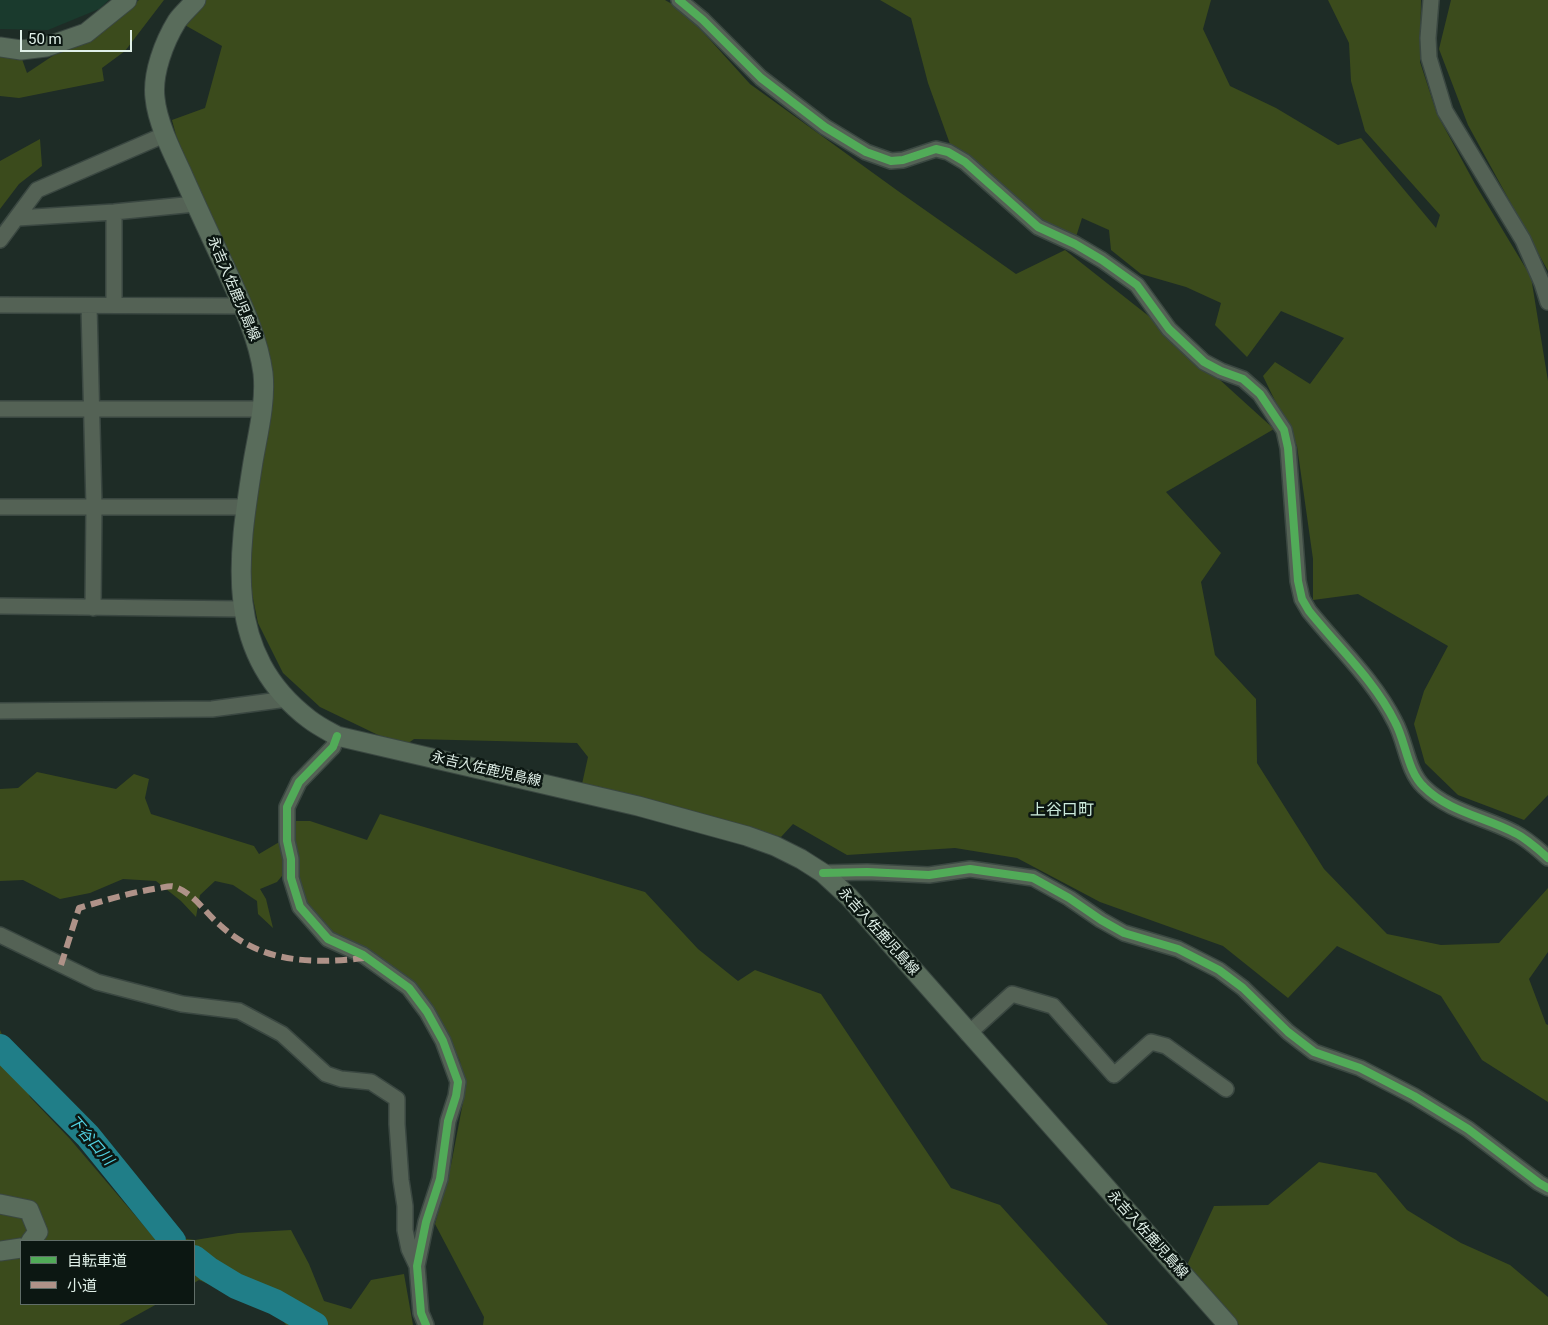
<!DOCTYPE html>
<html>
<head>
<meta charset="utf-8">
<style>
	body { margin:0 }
	#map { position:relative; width:1548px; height:1325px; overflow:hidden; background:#1e2c26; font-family:Roboto,"Noto Sans JP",sans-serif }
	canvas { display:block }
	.legend { position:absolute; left:20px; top:1240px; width:175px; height:65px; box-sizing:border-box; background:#0c1712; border:1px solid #616e68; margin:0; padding:6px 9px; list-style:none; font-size:15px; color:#e0f0e8 }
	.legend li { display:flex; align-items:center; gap:10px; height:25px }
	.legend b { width:25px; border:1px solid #616e68 }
	.scale { position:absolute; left:20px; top:30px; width:112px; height:22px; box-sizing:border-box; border:2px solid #e0f0e8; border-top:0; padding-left:6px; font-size:15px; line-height:18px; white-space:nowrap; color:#e0f0e8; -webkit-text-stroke:4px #0c1712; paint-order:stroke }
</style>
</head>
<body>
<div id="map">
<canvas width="1548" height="1325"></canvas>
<ul class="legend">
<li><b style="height:6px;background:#51ab58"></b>自転車道</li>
<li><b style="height:6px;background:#af9288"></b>小道</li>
</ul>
<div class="scale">50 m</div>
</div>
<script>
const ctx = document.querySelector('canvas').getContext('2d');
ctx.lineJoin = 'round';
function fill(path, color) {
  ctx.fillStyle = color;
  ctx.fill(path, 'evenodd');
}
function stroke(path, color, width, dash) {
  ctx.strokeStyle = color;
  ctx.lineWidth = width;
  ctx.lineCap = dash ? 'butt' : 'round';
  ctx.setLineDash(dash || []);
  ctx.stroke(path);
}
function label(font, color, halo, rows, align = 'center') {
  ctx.font = font + ' Roboto,"Noto Sans JP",sans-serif';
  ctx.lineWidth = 5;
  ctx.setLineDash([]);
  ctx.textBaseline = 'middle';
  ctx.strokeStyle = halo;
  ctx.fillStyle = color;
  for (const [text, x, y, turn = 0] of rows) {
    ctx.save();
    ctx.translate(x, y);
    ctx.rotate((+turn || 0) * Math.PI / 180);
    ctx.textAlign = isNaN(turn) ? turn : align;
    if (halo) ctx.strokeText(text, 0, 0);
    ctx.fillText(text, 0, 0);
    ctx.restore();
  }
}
fill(new Path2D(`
	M0,0h109l-10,9 -51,21 -48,-1z`), '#1a3a2d');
fill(new Path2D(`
	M139,0h25l-39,51 -23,17 2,13 -85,17 -19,-2v-40l22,3 5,14 30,-20 33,-13z
	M200,0h465l19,11 66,73 148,107 118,83 49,-24 90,71 119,108 -108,63 55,61 -20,29 14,73 41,44 1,64 67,106 63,65 54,11 58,-2 49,-55v64l-19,27 17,45 2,1v77l-66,-42 -41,-64 -104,-50 -49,52 -65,-52 -123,-44 -83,-44 -62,-10 -108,7 -54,-31 -12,13 -199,-53 6,-27 -11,-14 -163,-4 -11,8 -83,-40 -37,-34 -25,-50 -9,-44 6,-77 17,-124 -96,-243 -4,-15 33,-12 17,-62 -39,-22z
	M880,0h331l-8,29 27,57 46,22 62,37 23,-7 75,90 4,-13 -75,-84 -14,-50 -2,-38 -21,-43h93l-1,62 17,52 38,70 56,93 17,104v414l-24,25 -66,-25 -33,-32 -11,-39 10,-33 24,-45 -90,-52 -45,6v-41l-16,-113 -34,-70 12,-14 35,22 34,-46 -63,-27 -34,46 -32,-32 6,-22 -35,-16 -45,-13 -30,-24 -2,-20 -27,-12 -7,22 -41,-22 -84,-74 -22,-61 -17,-65z
	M1451,0h97v271l-80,-146 -29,-76z
	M40,139l2,27 -23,18 -19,25v-48z
	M37,772l79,17 18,-15 15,5 -4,19 6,16 103,32 5,8 22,-13 5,30 -9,11 -17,7 6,10 7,29 -15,-14 -1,-13 -24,-16 -18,-4 -15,14 -4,22 -15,-16 -25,-20 -33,-2 -33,14 -30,6 -37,-19 -23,1v-92l18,-1z
	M380,814l265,78 53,57 40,32 17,-11 66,24 130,194 49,17 108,120h-625l1,-8 -49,-93 16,-59 13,-68 -4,-36 -28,-56 -25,-27 -40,-30 -35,-15 -27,-31 -8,-25 -3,-56h16l57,19z
	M0,1030l30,67 40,42 81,95 44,6 43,-7 53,-3 18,34 15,37 27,8 20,-29 33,-6 9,51h-127l-7,-10 -80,-35 -5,3v-42h-173v63h136l-38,21h-119z
	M1319,1162l57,11 31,37 54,33 49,22 38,32v28h-309l-52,-60 27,-59 54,-1z`), '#3b4b1c');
stroke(new Path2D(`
	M0,1047l88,89 85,105
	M194,1258l14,11 28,17 39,16 40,23`), '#207e88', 26);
const minor = new Path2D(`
	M679,0l24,20 58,58 64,49 41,25 25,9 12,-1 33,-11 12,3 17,10 73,65 37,17 27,16 35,25 32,44 35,33 17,9 22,8 17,15 24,36 4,18 10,133 4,18 7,12c29,36 65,69 86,111 11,20 12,49 29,65 25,25 61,30 91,46 12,6 23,16 33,25
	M1431,0l-3,38 1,20 16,53 78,129 19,43 6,19
	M114,212v93
	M18,218l96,-6 81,-8
	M0,240l37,-50 127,-55
	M0,305l243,1
	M89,306l5,200 -1,102
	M0,409h262
	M0,507h246
	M0,606l242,3
	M0,711l212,-2 75,-10
	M337,736l-4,11 -34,35 -12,25v34l4,18v19l9,29 28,32 35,16 46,33 18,24 16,29 15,41 -2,14 -8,25 -8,58 -14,43 -9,44 4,47 5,12
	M823,873l44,-1 62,3 41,-6 63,9 36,20 32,22 23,13 54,16 41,21 24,18 45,44 26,20 46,16 54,28 54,33 71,54 9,5
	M0,935l97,47 85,22 57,7 43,23 44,40 15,5 30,3 26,17v25l4,56 4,26v24l4,19 8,17
	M968,1034l44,-40 41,12 61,69 37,-33 15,4 60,43`);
const major = new Path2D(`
	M196,0c-6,7 -14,14 -19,21 -13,21 -25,53 -22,77 2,23 16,52 26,73 14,32 29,64 44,96 15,33 33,69 38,106 3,29 -5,60 -10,89 -15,94 -31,191 56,257 9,7 19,12 28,17l301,70 109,30 28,10 26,13 22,14 26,24 379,428
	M0,47l21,3 25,-3 40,-14 41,-33
	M0,1204l29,6 9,22 -7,9
	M0,1251l21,-3`);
stroke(minor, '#3a4741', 18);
stroke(major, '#3a4741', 21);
stroke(minor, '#546255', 15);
stroke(major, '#596c5b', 19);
stroke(new Path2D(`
	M61,965l18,-57c27,-8 53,-16 81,-20 5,-1 11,-3 15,-1 19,6 31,27 46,39 41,37 91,38 143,32`), '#af9288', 6, [12, 6]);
stroke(new Path2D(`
	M679,0l24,20 58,58 64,49 41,25 25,9 12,-1 33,-11 12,3 17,10 73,65 37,17 27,16 35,25 32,44 35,33 17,9 22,8 17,15 24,36 4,18 10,133 4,18 7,12c29,36 65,69 86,111 11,20 12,49 29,65 25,25 61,30 91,46 12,6 23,16 33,25
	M337,736l-4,11 -34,35 -12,25v34l4,18v19l9,29 28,32 35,16 46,33 18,24 16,29 15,41 -2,14 -8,25 -8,58 -14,43 -9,44 4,47 5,12
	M823,873l44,-1 62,3 41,-6 63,9 36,20 32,22 23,13 54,16 41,21 24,18 45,44 26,20 46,16 54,28 54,33 71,54 9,5`), '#51ab58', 8);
label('14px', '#e0f0e8', '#0c1712', [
	["永吉入佐鹿児島線",233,289,67],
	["永吉入佐鹿児島線",486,770,13],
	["永吉入佐鹿児島線",878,932,48],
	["永吉入佐鹿児島線",1147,1235,48]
]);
label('italic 15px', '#52d3e3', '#0c1712', [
	["下谷口川",90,1141,49]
]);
label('16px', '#ccebdc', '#0c1712', [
	["上谷口町",1062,811]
]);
</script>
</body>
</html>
